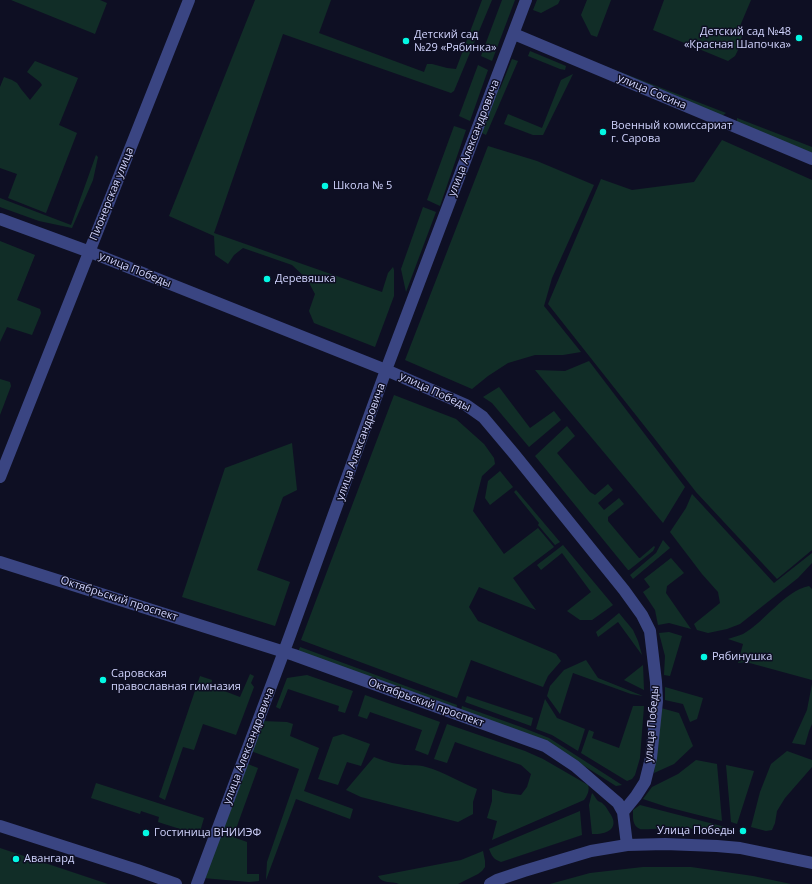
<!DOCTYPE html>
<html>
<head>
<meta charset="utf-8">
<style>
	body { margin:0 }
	canvas { display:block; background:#0e0f23 }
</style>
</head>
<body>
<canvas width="812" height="884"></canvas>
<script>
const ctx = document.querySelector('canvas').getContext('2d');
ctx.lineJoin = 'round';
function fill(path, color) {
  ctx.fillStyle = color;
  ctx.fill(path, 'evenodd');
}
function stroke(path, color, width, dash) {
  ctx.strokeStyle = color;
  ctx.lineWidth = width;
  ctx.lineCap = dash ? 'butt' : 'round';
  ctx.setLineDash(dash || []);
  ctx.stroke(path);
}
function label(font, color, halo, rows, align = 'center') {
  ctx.font = font + ' "Open Sans",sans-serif';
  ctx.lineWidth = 3;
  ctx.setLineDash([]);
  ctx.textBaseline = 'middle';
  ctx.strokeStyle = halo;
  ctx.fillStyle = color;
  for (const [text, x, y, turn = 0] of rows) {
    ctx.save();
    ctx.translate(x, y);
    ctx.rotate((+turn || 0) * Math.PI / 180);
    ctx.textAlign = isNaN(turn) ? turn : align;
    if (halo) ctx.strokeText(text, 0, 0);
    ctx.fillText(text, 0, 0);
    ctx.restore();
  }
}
fill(new Path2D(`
	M11,0h89l7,3 -12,31z
	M255,0h76l-12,33 105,39 3,-8h5l15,4 9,1 26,-69h10l-38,91 -3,2 -168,-59 -69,199 168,59 6,-19 5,-6 1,3v26l-19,51 -61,-24 -5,-12 6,-17 -8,-15 -15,-14 -49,-17 -9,7 -6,9 -13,-9 -1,-19 -45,-20z
	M502,0h13l-23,61 -11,-5z
	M537,0h23l-2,4 -17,9 -8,-3z
	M587,0h24l-14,37 -6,-2 -10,-20z
	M664,0h87l-11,26 3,7 -5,17 -3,6 -7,5 -75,-31z
	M530,51l36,15 -1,4 -5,-1 -32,-13z
	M512,59l6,2 -32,74 -8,-4 17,-43 5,1z
	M35,61l43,17 -19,47 18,8 -31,80 -38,-15 9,-24 -17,-6v-81l4,-10 8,3 5,3 4,6 9,11 12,-15 -2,-3 -13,-10z
	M592,61l134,52 -4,3z
	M478,65l10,5 -18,51 -11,-5z
	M573,74l-30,61h-10l-29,-11 4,-10 34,14 19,-48z
	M737,118l75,29v6l-75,-30z
	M454,126l12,4 -26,76 -13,-6z
	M722,140l90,40v370l-35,29 -81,-87 -42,-54 -106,-134 53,-125 31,11 62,-8z
	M488,146l49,15 57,24 -42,93 -8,28 37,46 -18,3h-28l-27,8 -20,13 -16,13 -67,-29z
	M96,155l2,2 -5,23 -21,48 -33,-7 -39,-14v-9l71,27z
	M423,207l13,5 -30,80 -5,-23z
	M0,241l35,14 -18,45 23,9 1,4 -9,22 -25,-8 -7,15z
	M589,361l96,126 -22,36 -128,-153 30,1z
	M0,379l10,3 1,4 -11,29z
	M499,387l31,41 24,-17 7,9 -32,27 -37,-44 -9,-6z
	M394,395l62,24 28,25 10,14 1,6 -13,12 -9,35 31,43 34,-26 16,19 -41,31 23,32 -57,-23 -10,20 9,14 78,33 5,7 -13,15 -5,11 -72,-27 -14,38 -156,-58z
	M567,426l8,10 -18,17 33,39 5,3 13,-11 5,6 -15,13 6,7 15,-12 5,6 -16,13v4l31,37h1l14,-12 1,1 -2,4 -24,19h-1l-93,-114z
	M292,443l5,47 -14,7 -26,73 33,12 -15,44 -93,-29 43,-129z
	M500,471l13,16 -23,18 -5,-7 3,-17z
	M516,490l44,52 -5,3 -17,-20 1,-2 -25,-31z
	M692,494l82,89 38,-30v10l-14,15 -58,46 -13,5 -19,4 -11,-3 -3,-6 26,-21 -2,-11 -16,-18 -32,-42 16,-24z
	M663,540l7,8 -37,31 -3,-4 26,-22z
	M563,545l50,60 -21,15h-12l-13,-9 24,-19 -29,-39 -21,17 -4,-5z
	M671,558l13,15 -17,13 -1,7 25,36 -22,-6 -11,2 -3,-15 -12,-18 7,-5 -6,-8z
	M809,586l3,3v91l-66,-18 -8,1 5,-19 -15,-5c5,-2 11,-3 15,-5 22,-12 41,-43 66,-48z
	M619,613l14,17 5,11 4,14 -24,-33 -20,15 -2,-5z
	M669,632l13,4 -12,40 -6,-1 1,-19 -6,-23z
	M300,647l157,58 -1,5 -158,-58z
	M586,660l12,18 45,18 -12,-2 -58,-21 -13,41 -13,-18 3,-10 14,-16z
	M643,665l1,25 -20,-10z
	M250,674l4,2 -3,7 3,4 -18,48 -33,-11 -9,26 -11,-3 -18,53 -6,-3 41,-121 12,4 -1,6 29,11z
	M307,675l46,16 -8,22 -7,-2 1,-5 -51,-17 -8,20 -4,-2 11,-29z
	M812,684v40l-3,7 -4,14 -13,-2 15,-33z
	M665,687l38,11 -6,21 -7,3 -7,-18 -18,-4z
	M365,695l75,27 -12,33 -13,-5 7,-20 -52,-18 -3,7 -9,-3z
	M467,696l66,22 -2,8 -66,-24z
	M545,699l12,19 28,11 -7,22 -26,-16 -16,-6z
	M462,706l59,21 28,11 73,47 -6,1 -68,-43 -87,-32z
	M633,706h11l-4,52 -5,17 -3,4 -5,2 -46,-28 8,-23 5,2 -2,6 27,10z
	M661,708l18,5 14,33 -19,18 -20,9z
	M262,721l25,1 6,2 -3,12 29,12 -15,43 49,18 -3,10 -54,-20 -30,81 1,-18 32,-93 -48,-18z
	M447,724l78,27 18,8 45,26c2,5 -1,11 -4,15l-92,40 5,-19 -10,-3 5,-17v-12l13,4 16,2 6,-8 4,-13 -10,-9 -66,-23 -8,21 -13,-4z
	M343,734l27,10 -9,22 -14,-4 -9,23 -20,-6 15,-42z
	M787,751l25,9v7l-27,31 -8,13 -2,12 -3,7 -6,1 -15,-4 9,-35 11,-28z
	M374,757c8,3 16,6 24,7 9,2 18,0 28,3 18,5 33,15 51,22l-4,13v12l-15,8 -97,-25 -15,-7z
	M696,760l21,4 5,57 -55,-14 -24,-8 9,-12 26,-13z
	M245,763l13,5 -25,69 14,5v32h12v7l-10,1 -46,-4z
	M726,765l28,6 -17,53 -6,-2z
	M96,783l108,35 -5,17 -41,-13 1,-5 -18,-6 -1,3 -49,-16z
	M592,793c2,2 4,6 6,8 1,1 4,1 5,3 3,2 4,5 6,8 12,16 -2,23 -17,22l-3,-29z
	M640,805l93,24 -4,4c-18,-3 -37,-5 -55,-5 -7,0 -30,2 -34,1 -8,-3 -7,-12 -7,-19z
	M580,811l2,24 -81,27c-8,-3 -9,-6 -12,-13z
	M0,848l108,36h-108z
	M483,851l2,10v6l-3,4 -4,3 -20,10h-59c-7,-3 -17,0 -21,-8l83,-16z
	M643,867h48l62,9 38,8h-241l40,-11z`), '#112d27');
stroke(new Path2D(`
	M514,34l298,125
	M0,219l90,33 296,118 80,35 17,12 32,38 109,135 18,25 8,16 6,51 1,19 -6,57 -6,24 -9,14 -13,16
	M0,477l189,-477
	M0,562l294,93 251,91 30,20 43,37 5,9 4,33
	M0,826l137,44 39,14
	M197,884l92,-246 97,-268 140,-370
	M490,884l7,-4 27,-9 67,-20 36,-6 38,-1 52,2 23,2 72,15`), '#3a4582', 12);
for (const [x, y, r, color] of [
	[799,38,4,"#03f8e3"],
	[406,41,4,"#03f8e3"],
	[603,132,4,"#03f8e3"],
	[325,186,4,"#03f8e3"],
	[267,279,4,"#03f8e3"],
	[704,657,4,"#03f8e3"],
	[103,680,4,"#03f8e3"],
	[743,831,4,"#03f8e3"],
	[146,833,4,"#03f8e3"],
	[16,859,4,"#03f8e3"]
]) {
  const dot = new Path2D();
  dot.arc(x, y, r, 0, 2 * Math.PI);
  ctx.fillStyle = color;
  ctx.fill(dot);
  stroke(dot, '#0e0f23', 1.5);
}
label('11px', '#d1d4fe', '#0e0f23', [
	["Детский сад №48",791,32,"right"],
	["«Красная Шапочка»",791,45,"right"],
	["Детский сад",414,35],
	["№29 «Рябинка»",414,48],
	["Военный комиссариат",611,126],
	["г. Сарова",611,139],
	["Школа № 5",333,186],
	["Деревяшка",275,279],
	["Рябинушка",712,657],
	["Саровская",111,674],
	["православная гимназия",111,687],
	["Улица Победы",735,831,"right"],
	["Гостиница ВНИИЭФ",154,833],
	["Авангард",24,859]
], 'left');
label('11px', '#d1d4fe', '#0e0f23', [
	["улица Сосина",652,92,23],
	["улица Александровича",474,138,-69],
	["Пионерская улица",112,194,-68],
	["улица Победы",135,270,22],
	["улица Победы",435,392,25],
	["улица Александровича",361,442,-70],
	["Октябрьский проспект",119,599,18],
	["Октябрьский проспект",426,703,20],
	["улица Победы",652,724,-85],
	["улица Александровича",249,746,-69]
]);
</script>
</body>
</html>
